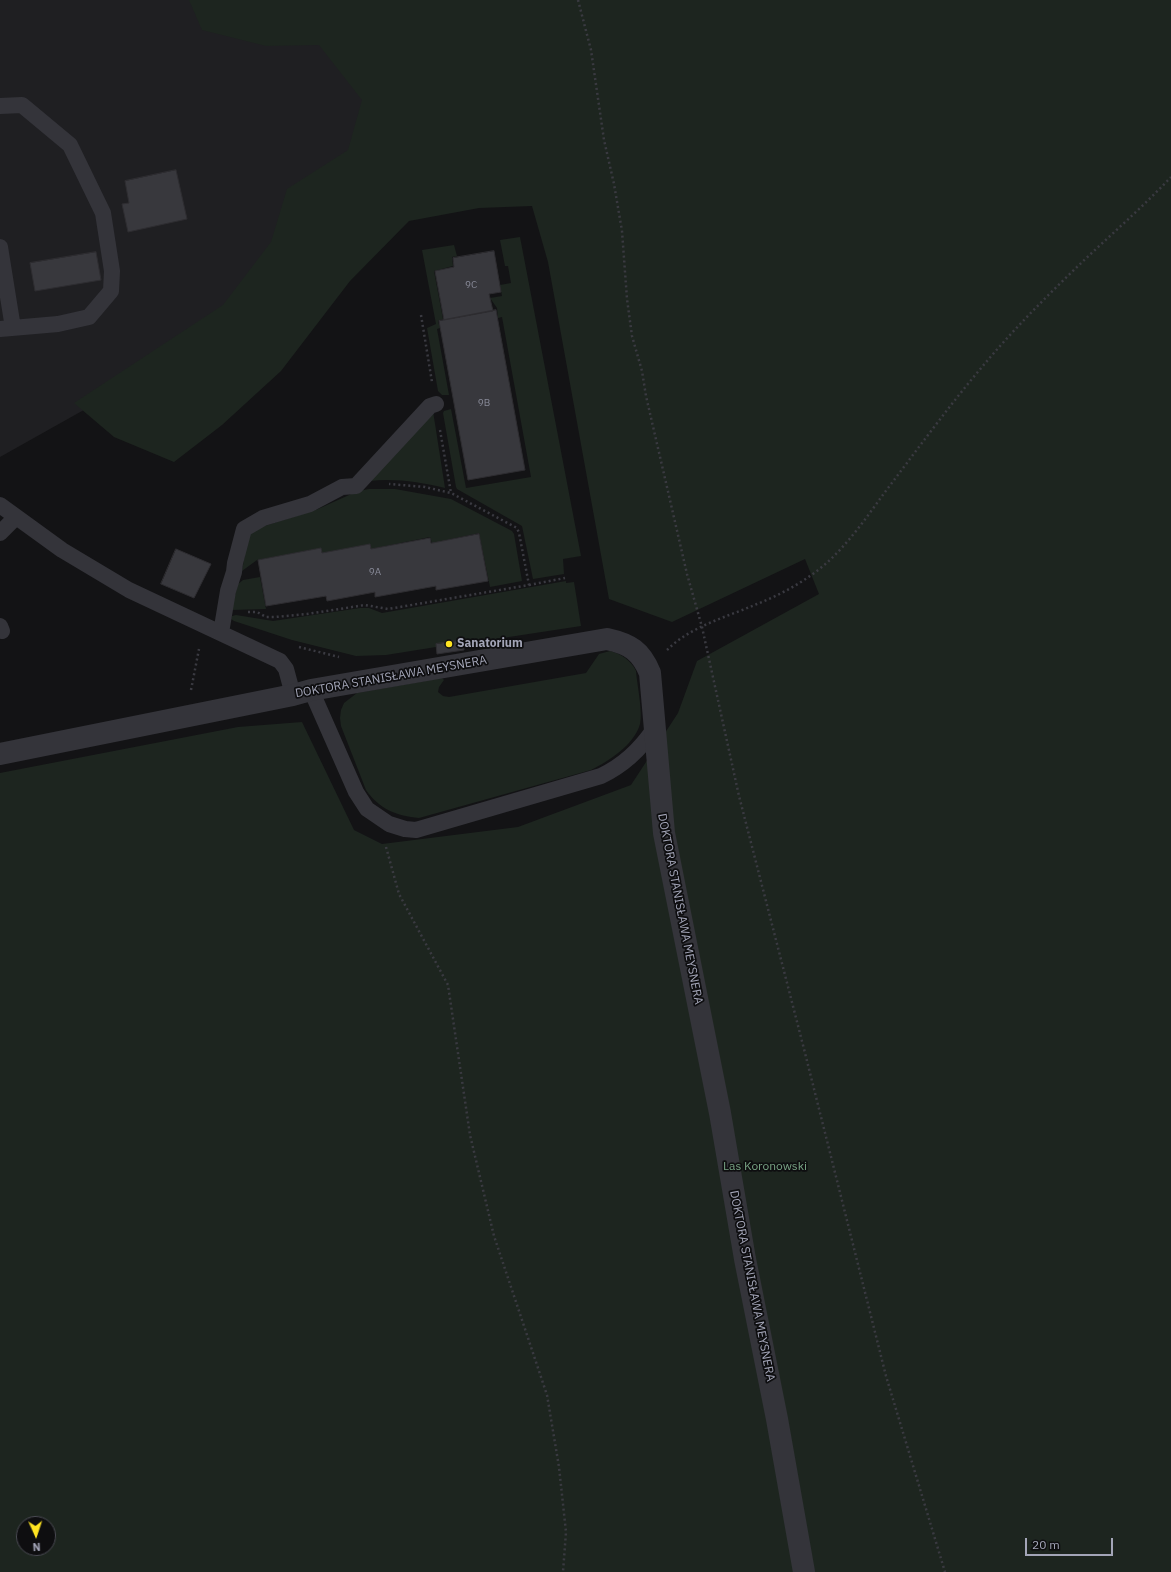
<!DOCTYPE html>
<html>
<head>
<meta charset="utf-8">
<style>
	body { margin:0 }
	#map { position:relative; width:1171px; height:1572px; overflow:hidden; background:#131315; font-family:"IBM Plex Sans",sans-serif }
	canvas { display:block }
	.north { position:absolute; left:16px; top:1516px; width:40px; height:40px; box-sizing:border-box; background:#0e0e10; border:1px solid #4a4a53; border-radius:50%; rotate:177deg; font-size:11px; font-weight:700; line-height:16px; text-align:center; color:#a3a5b7 }
	.north::after { content:''; display:block; margin:auto; width:14px; height:18px; background:#ffe421; clip-path:polygon(50% 0,100% 100%,50% 72%,0 100%) }
	.scale { position:absolute; left:1025px; top:1538px; width:88px; height:18px; box-sizing:border-box; border:2px solid #a3a5b7; border-top:0; padding-left:5px; font-size:12px; line-height:14px; white-space:nowrap; color:#a3a5b7; -webkit-text-stroke:3px #0e0e10; paint-order:stroke }
</style>
</head>
<body>
<div id="map">
<canvas width="1171" height="1572"></canvas>
<div class="north">N</div>
<div class="scale">20 m</div>
</div>
<script>
const ctx = document.querySelector('canvas').getContext('2d');
ctx.lineJoin = 'round';
function fill(path, color) {
  ctx.fillStyle = color;
  ctx.fill(path, 'evenodd');
}
function stroke(path, color, width, dash) {
  ctx.strokeStyle = color;
  ctx.lineWidth = width;
  ctx.lineCap = dash ? 'butt' : 'round';
  ctx.setLineDash(dash || []);
  ctx.stroke(path);
}
function label(font, color, halo, rows, align = 'center') {
  ctx.font = font + ' "IBM Plex Sans",sans-serif';
  ctx.lineWidth = 3.5;
  ctx.setLineDash([]);
  ctx.textBaseline = 'middle';
  ctx.strokeStyle = halo;
  ctx.fillStyle = color;
  for (const [text, x, y, turn = 0] of rows) {
    ctx.save();
    ctx.translate(x, y);
    ctx.rotate((+turn || 0) * Math.PI / 180);
    ctx.textAlign = isNaN(turn) ? turn : align;
    if (halo) ctx.strokeText(text, 0, 0);
    ctx.fillText(text, 0, 0);
    ctx.restore();
  }
}
fill(new Path2D(`
	M0,0h515l-294,333 -221,124z`), '#1f1f22');
fill(new Path2D(`
	M189,0h982v1572h-1171v-799l238,-46 64,-5 52,108 28,14 136,-17 113,-42 47,-72 19,-52 122,-67 -14,-35 -133,63 -63,-23 -61,-337 -16,-56 -53,2 -70,13 -59,60 -69,90 -59,54 -48,37 -60,-25 -40,-34 149,-98 48,-63 16,-53 61,-39 14,-50 -43,-55 -53,1 -64,-16zM24,1524h24v24h-24z
	M520,237l61,319 -18,3 1,15 -31,5 -11,-53 -65,-37 -1,-2 -13,-74 1,-2 7,-2 15,79 65,-11 -29,-160 -4,1 -1,-10 -7,-10 12,-2 -2,-11 11,-2 -3,-17h-3l-5,-26z
	M454,245l3,11 -5,1 1,9 -19,5 9,48 -5,2 2,7 -3,1 12,66h-7l-4,-4 -11,-63 9,-4 -14,-74z
	M433,411l12,77c-25,-6 -50,-10 -76,-7z
	M369,489h26l56,10 61,32 2,3 8,47 -32,6 -11,-54 -47,10 -2,-6 -59,12 -1,-5 -48,9 -1,-5 -64,12 -15,11 6,-35 4,-6 66,-21 40,-18z
	M260,577l6,32 -35,1 7,-26 5,-4z
	M566,581v2l8,-1 7,44 -118,18 -1,-4 -26,4v3l-50,8 -30,1 -64,-16 -58,-19 -3,-2 1,-3 4,-1 37,6 87,-13h9l13,5z
	M610,651c11,3 21,9 26,20 1,13 7,41 4,53 -6,21 -31,37 -49,46l-172,48c-22,-2 -40,-9 -53,-28l-25,-64 -1,-8 1,-8 3,-7 13,-10 85,-15 2,2 -5,7 -1,5 5,4 6,1 137,-24 13,-19z`), '#1d251f');
const building = new Path2D(`
	M176,170l11,49 -59,13 -6,-28 7,-1 -4,-22z
	M494,251l7,41 -12,2 4,17 -49,9 -9,-49 19,-4 -1,-9z
	M96,252l5,28 -66,11 -5,-28z
	M496,310l29,160 -57,10 -29,-159z
	M479,534l9,47 -52,9v-4l-61,11v-5l-48,9 -1,-5 -60,10 -8,-46 63,-12 1,5 48,-9 1,5 59,-11 1,5z
	M176,549l35,15 -17,34 -33,-14z
	M463,640l1,10 -27,4 -1,-10z`);
fill(building, '#38383d');
stroke(building, '#2e2d31', 1);
stroke(new Path2D(`
	M578,0l13,50 13,90 10,44 8,47 5,68 5,37 10,35 4,25 41,178 15,53 37,169 65,253 82,327 59,196
	M421,315l11,67
	M440,430l11,63
	M529,585l36,-7
	M248,612h9l9,5h9l32,-3 58,-9 23,4 141,-24 -10,-52 -2,-5 -66,-35 -26,-6 -36,-3
	M299,647l40,10
	M667,650c24,-24 60,-33 90,-46 28,-11 56,-27 77,-48 19,-19 35,-42 51,-64 32,-42 63,-85 97,-125 29,-35 62,-68 95,-100 31,-30 64,-58 94,-90
	M191,690l8,-41
	M386,847l13,47 49,91 22,150 24,101 53,159 12,72 7,65 -3,40`), '#3a3a41', 2.5, [2, 3]);
stroke(new Path2D(`
	M0,106l22,-1 48,40 33,68 9,58 -1,20 -22,26 -31,7 -58,5
	M0,247l13,81
	M0,505l62,45 67,40 151,71 6,8 7,26
	M0,533l16,-16
	M0,626l2,5
	M221,633l7,-42 6,-19 1,-9 9,-34 19,-11 47,-14 32,-17 14,-1 74,-80 6,-2
	M311,690l45,102 11,17 22,15 16,5 11,1 185,-54c23,-11 39,-26 53,-47`), '#34343a', 16);
stroke(new Path2D(`
	M0,754l293,-59 18,-5 296,-51c23,5 34,12 43,34l14,160 56,280 25,146 32,160 27,153`), '#34343a', 22);
for (const [x, y, r, color] of [
	[449,644,4,"#ffe421"]
]) {
  const dot = new Path2D();
  dot.arc(x, y, r, 0, 2 * Math.PI);
  ctx.fillStyle = color;
  ctx.fill(dot);
  stroke(dot, '#0e0e10', 1.5);
}
label('10px', '#888a98', null, [
	["9C",471,285],
	["9B",484,403],
	["9A",375,572]
]);
label('bold 12px', '#a3a5b7', '#0e0e10', [
	["Sanatorium",457,644]
], 'left');
label('12px', '#a3a5b7', '#0e0e10', [
	["DOKTORA STANISŁAWA MEYSNERA",391,677,-10],
	["DOKTORA STANISŁAWA MEYSNERA",680,909,79],
	["DOKTORA STANISŁAWA MEYSNERA",752,1286,79]
]);
label('12px', '#78a384', '#0e0e10', [
	["Las Koronowski",765,1167]
]);
</script>
</body>
</html>
